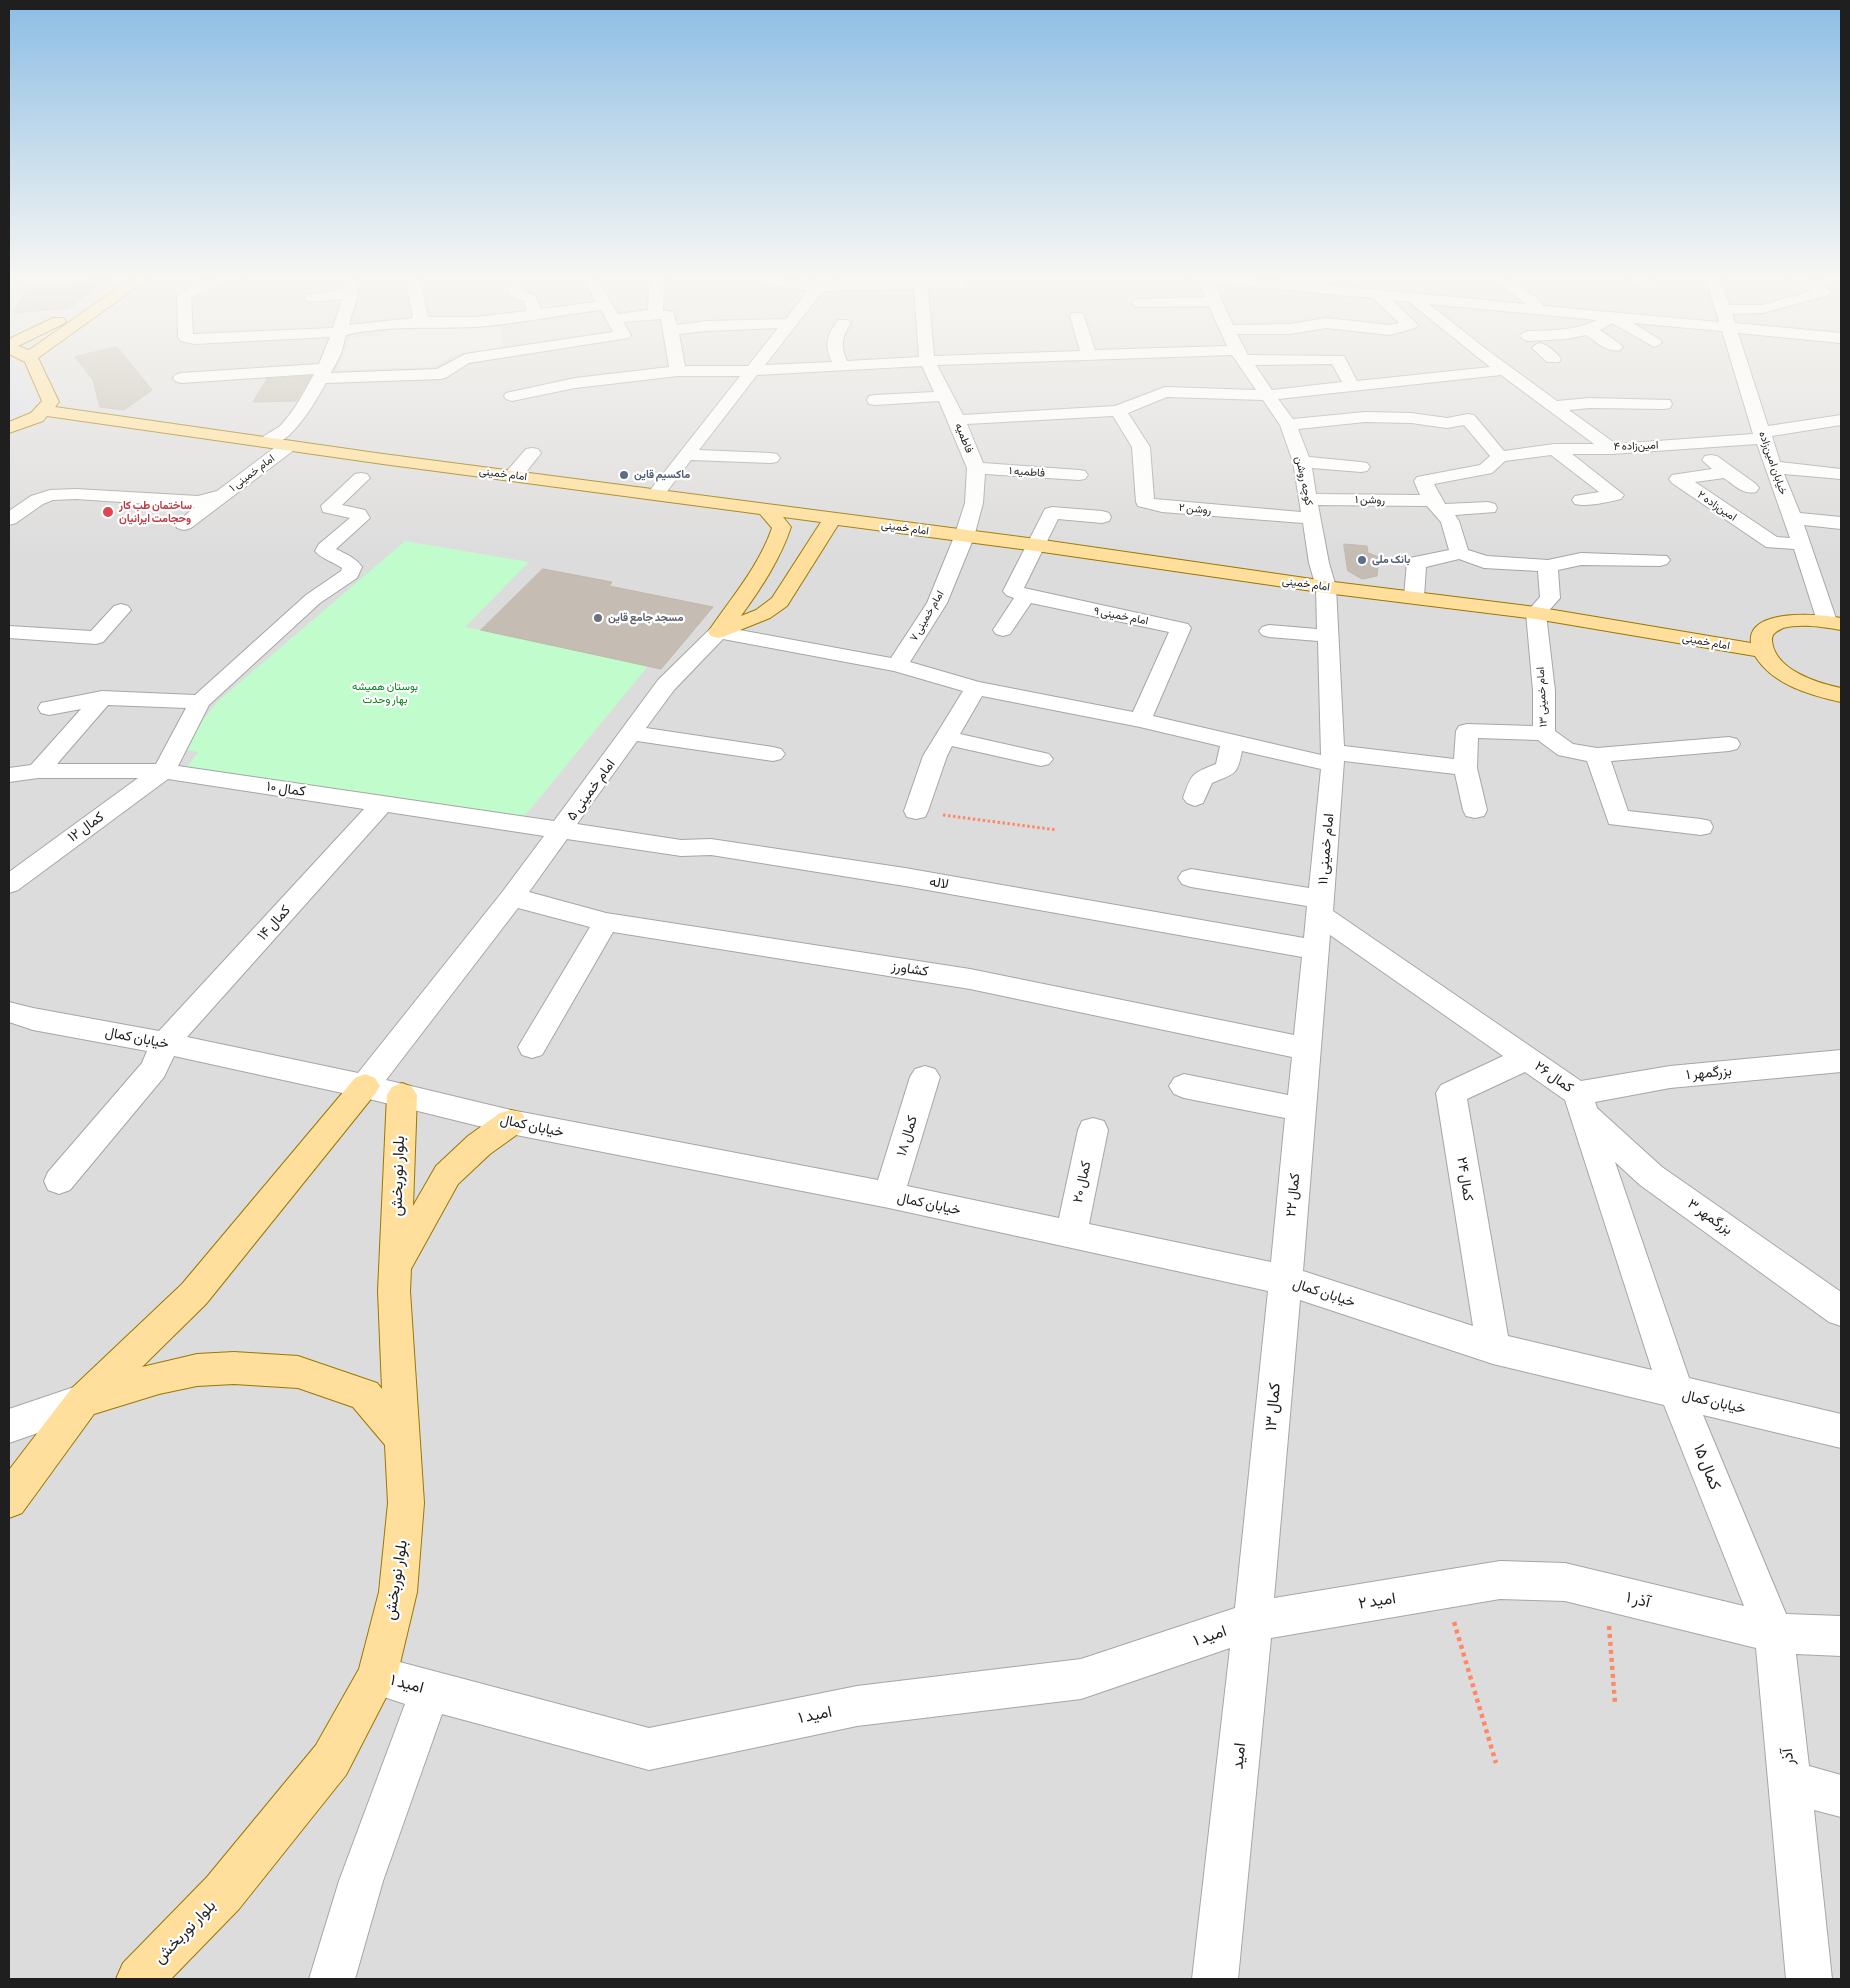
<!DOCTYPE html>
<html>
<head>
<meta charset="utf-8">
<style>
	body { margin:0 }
	#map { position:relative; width:1850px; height:1988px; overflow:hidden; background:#f0eee5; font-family:"Alegreya Sans",sans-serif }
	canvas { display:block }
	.frame { position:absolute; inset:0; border:10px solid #1f1f1f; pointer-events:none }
</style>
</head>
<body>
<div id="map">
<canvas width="1850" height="1988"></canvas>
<div class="frame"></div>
</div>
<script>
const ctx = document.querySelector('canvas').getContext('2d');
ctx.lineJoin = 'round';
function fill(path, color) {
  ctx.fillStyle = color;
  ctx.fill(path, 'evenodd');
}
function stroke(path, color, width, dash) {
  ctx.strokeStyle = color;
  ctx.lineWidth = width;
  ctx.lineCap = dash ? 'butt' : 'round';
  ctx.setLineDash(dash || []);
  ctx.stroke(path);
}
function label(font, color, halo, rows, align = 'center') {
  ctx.font = font + ' "Alegreya Sans",Vazirmatn,sans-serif';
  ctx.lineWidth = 4.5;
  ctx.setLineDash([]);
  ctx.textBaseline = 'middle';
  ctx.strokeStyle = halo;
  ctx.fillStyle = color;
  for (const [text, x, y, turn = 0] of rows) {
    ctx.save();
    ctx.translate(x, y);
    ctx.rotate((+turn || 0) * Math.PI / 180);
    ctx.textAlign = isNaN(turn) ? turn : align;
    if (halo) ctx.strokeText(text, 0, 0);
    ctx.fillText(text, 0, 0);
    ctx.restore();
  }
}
fill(new Path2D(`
	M9,276h1832v1703h-1832z`), '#dddcdc');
fill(new Path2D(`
	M405,541l124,21 -64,65 184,38 -126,153 -336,-51 11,-15 -19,-3 39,-48z`), '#c0fccc');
fill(new Path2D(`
	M495,323l6,2 3,21 -11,4 -38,4 -20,13 -98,3 13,-32 34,-3 3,-7z`), '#e7e7e7');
fill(new Path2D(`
	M9,356l5,2 19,45 -7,8 -17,10z`), '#dad9e6');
const building = new Path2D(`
	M109,279l-40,29 -55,5 15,-27z
	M117,347l35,43 -28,20 -24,-3 -7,-27 -18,-23z
	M311,376l-15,25 -43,1 14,-23z
	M1344,544l23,2 1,7 11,4 -2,19 -15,3 -14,-8z
	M543,569l69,13 -3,4 104,21 -52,62 -180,-39z`);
fill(building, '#c5bdb4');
stroke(building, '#c2b6a6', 1);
const minor = new Path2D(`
	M217,276h24l-2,3 -32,10 -16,9 2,36 140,-6 9,-29 -31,3 -5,-1 -2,-3 2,-3 5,-1 32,-4 -3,-14h14l4,18 -9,31 64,-7 -8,-42h14l9,41h48l51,-6 -3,-10c-10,-3 -15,-3 -16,-14l2,-3h10l3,7 12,4 6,14 55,-7 -15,-26h14l23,38 30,-4 2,-34h14l-1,34 10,2 4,13 30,-4 79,-2 22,-29 -43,-5 -3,-9h14l1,2 38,4 4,-6h15l-5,6 136,-1 2,3 -2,3 -5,1 -32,1 6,67 146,-5 -10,-35 2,-3h10l2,3 11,34 132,-4 -18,-40 -70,1 -5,-1 -2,-3 2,-3 5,-1 66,-2 -6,-15 -13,-2 -2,-4h46l296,28 -37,-28h17l28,20 10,10 175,16 -14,-46h14l10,29h33l49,-14 -26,-15c9,0 16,1 24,3 4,1 25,-3 32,-3v5l-19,4 9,7 -2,3 -66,18 -31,1 3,9 106,10v10l-103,-10 30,93 73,-11v10l-69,11 8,26 61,7v10l-57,-5 16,39 41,4v12l-37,-4 33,96 -3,4 -7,2 -7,-2 -3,-4 -23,-72 -28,-2 -94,-64 -3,-4 3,-4 40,-6 -10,-9 3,-4 6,-1 6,1 39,28 3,4 -3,4c-13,3 -22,-7 -32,-14l-29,4 82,55 13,1 -33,-94 -145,10h-40l52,41 -3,4c-13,3 -33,8 -46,5l-3,-4 3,-4 24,-4 -48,-37 -46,6 -13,12 -58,11 11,20 43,-2 7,2 2,4 -2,4 -40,3 4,6 9,29 19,6 61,4 33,-7 86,3 3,4 -3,4 -7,2 -79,-1 -23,5 2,28 -14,16 9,77v40l18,13 24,4 132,-11 8,2 3,5 -3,5 -8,2 -118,10 17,50 73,8 9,2 3,6 -3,6 -9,2 -92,-11 -22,-63 -29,-6 -20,-15 -60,-2 -1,30 10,42 -3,6 -9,2 -9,-2 -3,-6 -8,-36 -111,-13 -11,150 248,170 89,-15 171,-16v22l-171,16 -75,14 2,6 65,59 179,125v34l-12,-4 -189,-137 -25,-23 74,216 152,36v34l-138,-33 83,199 55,2v40l-45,-2 13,112 32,9v42l-27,-7 18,169h-46l-30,-331 -191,-47 -65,-2 -229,39 -33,341h-46l38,-331 -149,51 -224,27 -208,44 -207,-56 -59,167 -28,98h-46l30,-98 66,-177 -42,-14 -6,-14 6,-14 14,-6 272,72 208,-42 224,-27 154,-51 33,-317 -379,-83 -378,-74 -146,-36 -191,-42 -10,21 -94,113 -11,4 -11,-4 -4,-9 4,-9 94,-109 5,-12 -114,-21 -24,-8v-20l24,6 126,23 205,-222 -196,-30 -150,111 -9,3v-21l129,-94h-100l-29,4v-14l22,-3 50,-56 -32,6 -8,-2 -3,-5 3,-5 61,-12 93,4 111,-100 35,-24 1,-3c-8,-6 -21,-9 -27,-17l4,-7 31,-26 -27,-6 -2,-6 34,-32 6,-1 6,1 3,4 -28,27 23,5 5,8 -34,31c10,5 20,9 26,18l-5,11 -37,25 -111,102 -31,61 376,55 104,-141 53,-52 7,-2 173,32 36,-55 27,-66 11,-34 2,-35 -28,-67 -64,4 -6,-1 -2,-4 2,-4 6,-1 59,-3 -12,-26 -165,9 -58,75 72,3 6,1 3,4 -3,4 -6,1 -80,-3 -29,38 -6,1 -6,-1 -3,-4 93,-118h-62l-103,12 -63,13 -6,-2 -2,-3 2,-3 69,-15 94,-11 -8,-48 -38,3 8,13 -3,3 -159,25 -22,14 -6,2 -115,4c-11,19 -38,69 -65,63l-3,-4c6,-8 16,-11 23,-17 14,-15 23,-33 33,-51l-133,9 -6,-2 -2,-3 2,-3 6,-2 138,-9 11,-27 -136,7 -13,-3 -3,-3 -1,-42 14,-10zM1214,283l159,15 26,25 -9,2 -64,-7 -36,6 -57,1zM914,289l5,68 -72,4c-7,-16 -5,-24 4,-38l-3,-3h-10c-11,15 -14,25 -6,42l-67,3 58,-74zM1392,300l17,2 81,65 -133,14 -13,-25 -96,-1 -11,-21h53l36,-6 64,7 25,-7 3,-3 -3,-3zM1429,304l168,16c-22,11 -45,10 -69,11l-5,2 -3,3 3,3 5,2 38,-2 20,-4c10,7 22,18 34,15l3,-3 -3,-3 -20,-14 12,-7 42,24 5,-2 3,-3 -3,-3 -26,-16 89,8 31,103 -137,10 -47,-34 20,-2 75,1 6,-1 2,-4 -2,-4 -81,-2 -32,3 -71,-52zM601,310l12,22 -148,22 -28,15 -106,4 10,-19 5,-19c43,-10 86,-6 130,-8 41,-3 83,-12 125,-17zM778,328l-30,38h-63l-6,-32 28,-3zM1232,355l24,35 -91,-3 -50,19 -152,9 -26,-50zM1332,364l10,18 -70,8 -17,-25zM1501,375l93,69h-40l-50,7 -30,-36 -6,-1 -21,4 -36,-5 -46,-1 -72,7 -15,-20zM1167,397l96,3 17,25 13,37 8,50 -147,-13 -4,-52 -22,-34zM1113,416l19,31 4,55 2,4 24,6 141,11 6,40 7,24 1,42 -48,-4 -7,2 -3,4 3,4 7,2 49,4 3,114 -168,-39 38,-88 -3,-4 -164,-36 34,-69 44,4 7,-2 2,-4 -2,-4 -7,-2 -50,-4 -7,2 -42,82 3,4 8,3 -21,32 3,4 7,2 7,-2 21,-31 138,29 -36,80 -154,-30 -69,-20 37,-59 27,-66 9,-34 2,-29 94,6 6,-1 3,-4 -3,-4 -6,-1 -96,-7 -16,-39zM1365,422l46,1 36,5 17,-3 26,31 -10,9 -63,12 -3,4 6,14 -104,-1 -4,-26 49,4 6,-1 3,-4 -3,-4 -6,-1 -52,-5 -11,-28zM1318,505l109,1 14,16 8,28 -39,8 -3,4 -3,35 3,4 7,2 7,-2 3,-4 2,-30 33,-8 25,9 54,3 2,26 -14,16 7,78v35l-66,-2 -8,2 -3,5 -2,28 -110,-13 -8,-159 -7,-24zM723,639l171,32 69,20 -40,65 -19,55 3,6 9,2 9,-2 3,-6 19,-55 5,-10 89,20 8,-2 4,-5 -4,-5 -89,-20 22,-38 158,31 80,19 -4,18c-25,10 -24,9 -33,34l4,5 8,3 8,-3 9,-20c23,-10 25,-7 30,-32l79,18 -12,119 -118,-19 -9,3 -4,6 4,6 9,3 116,19 -3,32 -399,-70 -194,-29 -30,1 -104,-16 60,-83 136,20 8,-2 4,-5 -4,-5 -8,-2 -127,-19 28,-38zM108,705l78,3 -30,56h-99zM388,812l156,24 -41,55 -145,182 -171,-36zM567,839l114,17 30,-1 194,31 397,71 -8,78 -324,-66 -364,-56 -77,-21zM518,908l72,19 -72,120 4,8 10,3 10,-3 71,-123 357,57 322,68 -4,38 -104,-21 -10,4 -5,8 5,8 10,4 101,20 -14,144 -182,-38 19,-94 -4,-9 -11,-3 -11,3 -4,9 -19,88 -152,-32 33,-109 -5,-8 -10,-3 -10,3 -5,8 -32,103 -367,-70 -125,-30zM1330,935l173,121 -62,29 -5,8 37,233 -170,-55zM1525,1072l40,28 87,270 -144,-34 -41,-237zM1300,1300l193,64 171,41 80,201 -179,-43 -65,-2 -226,37z
	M1624,276h19l14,9 -2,3c-9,2 -25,-5 -31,-12z
	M1540,343c8,2 16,9 21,16l-2,3h-12l-15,-14 3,-3z
	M288,441l6,1 3,4 -3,4 -103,78 -7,2 -7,-2 -2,-4 20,-17 -119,-8 -23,1 -10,4 -27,19 -7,2v-14l22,-15 19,-6 26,-1 122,7 19,-5 65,-49z
	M532,448l6,1 3,4 -3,4c-9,10 -16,26 -31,22l-3,-4 3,-4 19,-22z
	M121,604l7,2 3,4 -28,32 -7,2 -87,-6v-12l82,5 23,-25z
	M83,1384l12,5 6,12 -6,12 -86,30v-34z`);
const major = new Path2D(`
	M135,276h17l-114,82 21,44 -4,5 328,47 653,85 290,42 210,26 215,36c-5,-36 71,-29 90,-25v12c-17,-3 -40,-7 -58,-2 -6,3 -12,6 -11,13 3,29 45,42 69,47v14c-31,-7 -68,-17 -86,-46l-219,-37 -210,-26 -290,-42 -198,-26 -51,81 -17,12 -45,18 -7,2 -7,-2 -3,-4c23,-34 50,-64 64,-104l-12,-14 -377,-50 -336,-48 -4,5 -34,12v-11l22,-9 11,-12 -17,-39 -16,-8v-15l44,-21h10l3,3 -3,3 -45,22 11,4zM783,517l38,5 -49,76 -16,12 -15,6c20,-28 39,-56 50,-89z
	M365,1074l10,4 5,8 -5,8 -169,210 -64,63 55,-13 37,-2 64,4 79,27 5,6 -4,-98 9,-196 5,-8 10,-4 10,4 5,8 -4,111 23,-40 32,-30 32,-23 11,-3 11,3 4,9 -4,9 -32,23 -32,30 -47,85 -1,22 14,212 -7,89 -20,84 -51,99 -107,134 -68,70h-55l7,-16 84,-86 109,-132 43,-76 20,-77 9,-89 -3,-58 -32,-38 -55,-19 -64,-4 -37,2 -38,8 -65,20 -72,99 -13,5v-48l62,-81 111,-105 173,-206z`);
stroke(minor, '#a6a6a6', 2);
stroke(major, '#9a7800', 2);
stroke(new Path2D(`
	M943,815l114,15`), '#ff8867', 3, [2.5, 2.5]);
stroke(new Path2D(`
	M1454,1622l42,141
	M1609,1626l6,77`), '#ff8867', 4.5, [4, 4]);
fill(minor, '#fff');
fill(major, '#ffdf9b');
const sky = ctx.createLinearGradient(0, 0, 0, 555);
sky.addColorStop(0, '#8cbde4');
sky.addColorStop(0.5, '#f8f7f3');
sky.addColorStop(1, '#f8f7f300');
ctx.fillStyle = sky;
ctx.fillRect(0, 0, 1850, 555);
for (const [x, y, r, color] of [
	[624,475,5,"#5c6f8a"],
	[108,512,6,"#e0444e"],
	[1362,560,5,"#5c6f8a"],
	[598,618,5,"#6b7280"]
]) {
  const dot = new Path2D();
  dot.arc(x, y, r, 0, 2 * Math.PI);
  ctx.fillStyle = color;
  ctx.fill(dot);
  stroke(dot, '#fff', 2);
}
label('11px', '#1f1f1f', '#fff', [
	["فاطمیه",964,438,68],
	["امین‌زاده ۴",1636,446,-2],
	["خیابان امین‌زاده",1773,463,71],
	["فاطمیه ۱",1027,472,4],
	["امام خمینی ۱",252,473,-37],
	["امام خمینی",503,474,7],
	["کوچه روشن",1304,481,78],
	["روشن ۱",1370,500,1],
	["امین‌زاده ۲",1717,506,34],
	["روشن ۲",1195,509,5],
	["امام خمینی",905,528,8],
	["امام خمینی",1306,584,8],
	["امام خمینی ۷",927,616,-60],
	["امام خمینی ۹",1121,616,11],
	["امام خمینی",1706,642,10],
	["امام خمینی ۱۳",1542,697,-93]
]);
label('bold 11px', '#4e5e75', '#fff', [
	["ماکسیم قاین",634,475],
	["بانک ملی",1372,560]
], 'left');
label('bold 11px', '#be3a42', '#fff', [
	["ساختمان طب کار",119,506],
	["و‌حجامت ایرانیان",119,519]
], 'left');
label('bold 11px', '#5b616d', '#fff', [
	["مسجد جامع قاین",608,618]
], 'left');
label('11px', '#07831f', '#fff', [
	["بوستان همیشه",385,687],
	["بهار وحدت",385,700]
]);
label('14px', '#1f1f1f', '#fff', [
	["کمال ۱۰",286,789,8],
	["امام خمینی ۵",591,790,-54],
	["کمال ۱۲",86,827,-36],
	["امام خمینی ۱۱",1326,849,-85],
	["لاله",939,883,10],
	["کمال ۱۴",274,923,-48],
	["کشاورز",910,969,9],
	["خیابان کمال",137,1038,11],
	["بزرگمهر ۱",1709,1073,-5],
	["کمال ۲۶",1554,1077,35],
	["خیابان کمال",532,1126,12],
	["کمال ۱۸",907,1136,-73],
	["کمال ۲۴",1465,1179,81],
	["کمال ۲۰",1082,1182,-78],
	["کمال ۲۲",1293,1195,-84],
	["خیابان کمال",929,1204,12],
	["بزرگمهر ۳",1710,1217,35],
	["خیابان کمال",1324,1293,18],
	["خیابان کمال",1714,1402,13]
]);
label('16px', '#1f1f1f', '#fff', [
	["بلوار نوربخش",398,1176,-88],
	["کمال ۱۳",1273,1407,-85],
	["کمال ۱۵",1707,1467,68],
	["بلوار نوربخش",396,1580,-81],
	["آذر ۱",1638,1600,14],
	["امید ۲",1377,1601,-9],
	["امید ۱",1210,1636,-19],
	["امید ۱",407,1684,15],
	["امید ۱",815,1715,-12],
	["امید",1239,1756,-84],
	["آذر",1788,1757,-96],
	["بلوار نوربخش",185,1932,-46]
]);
</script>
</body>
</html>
